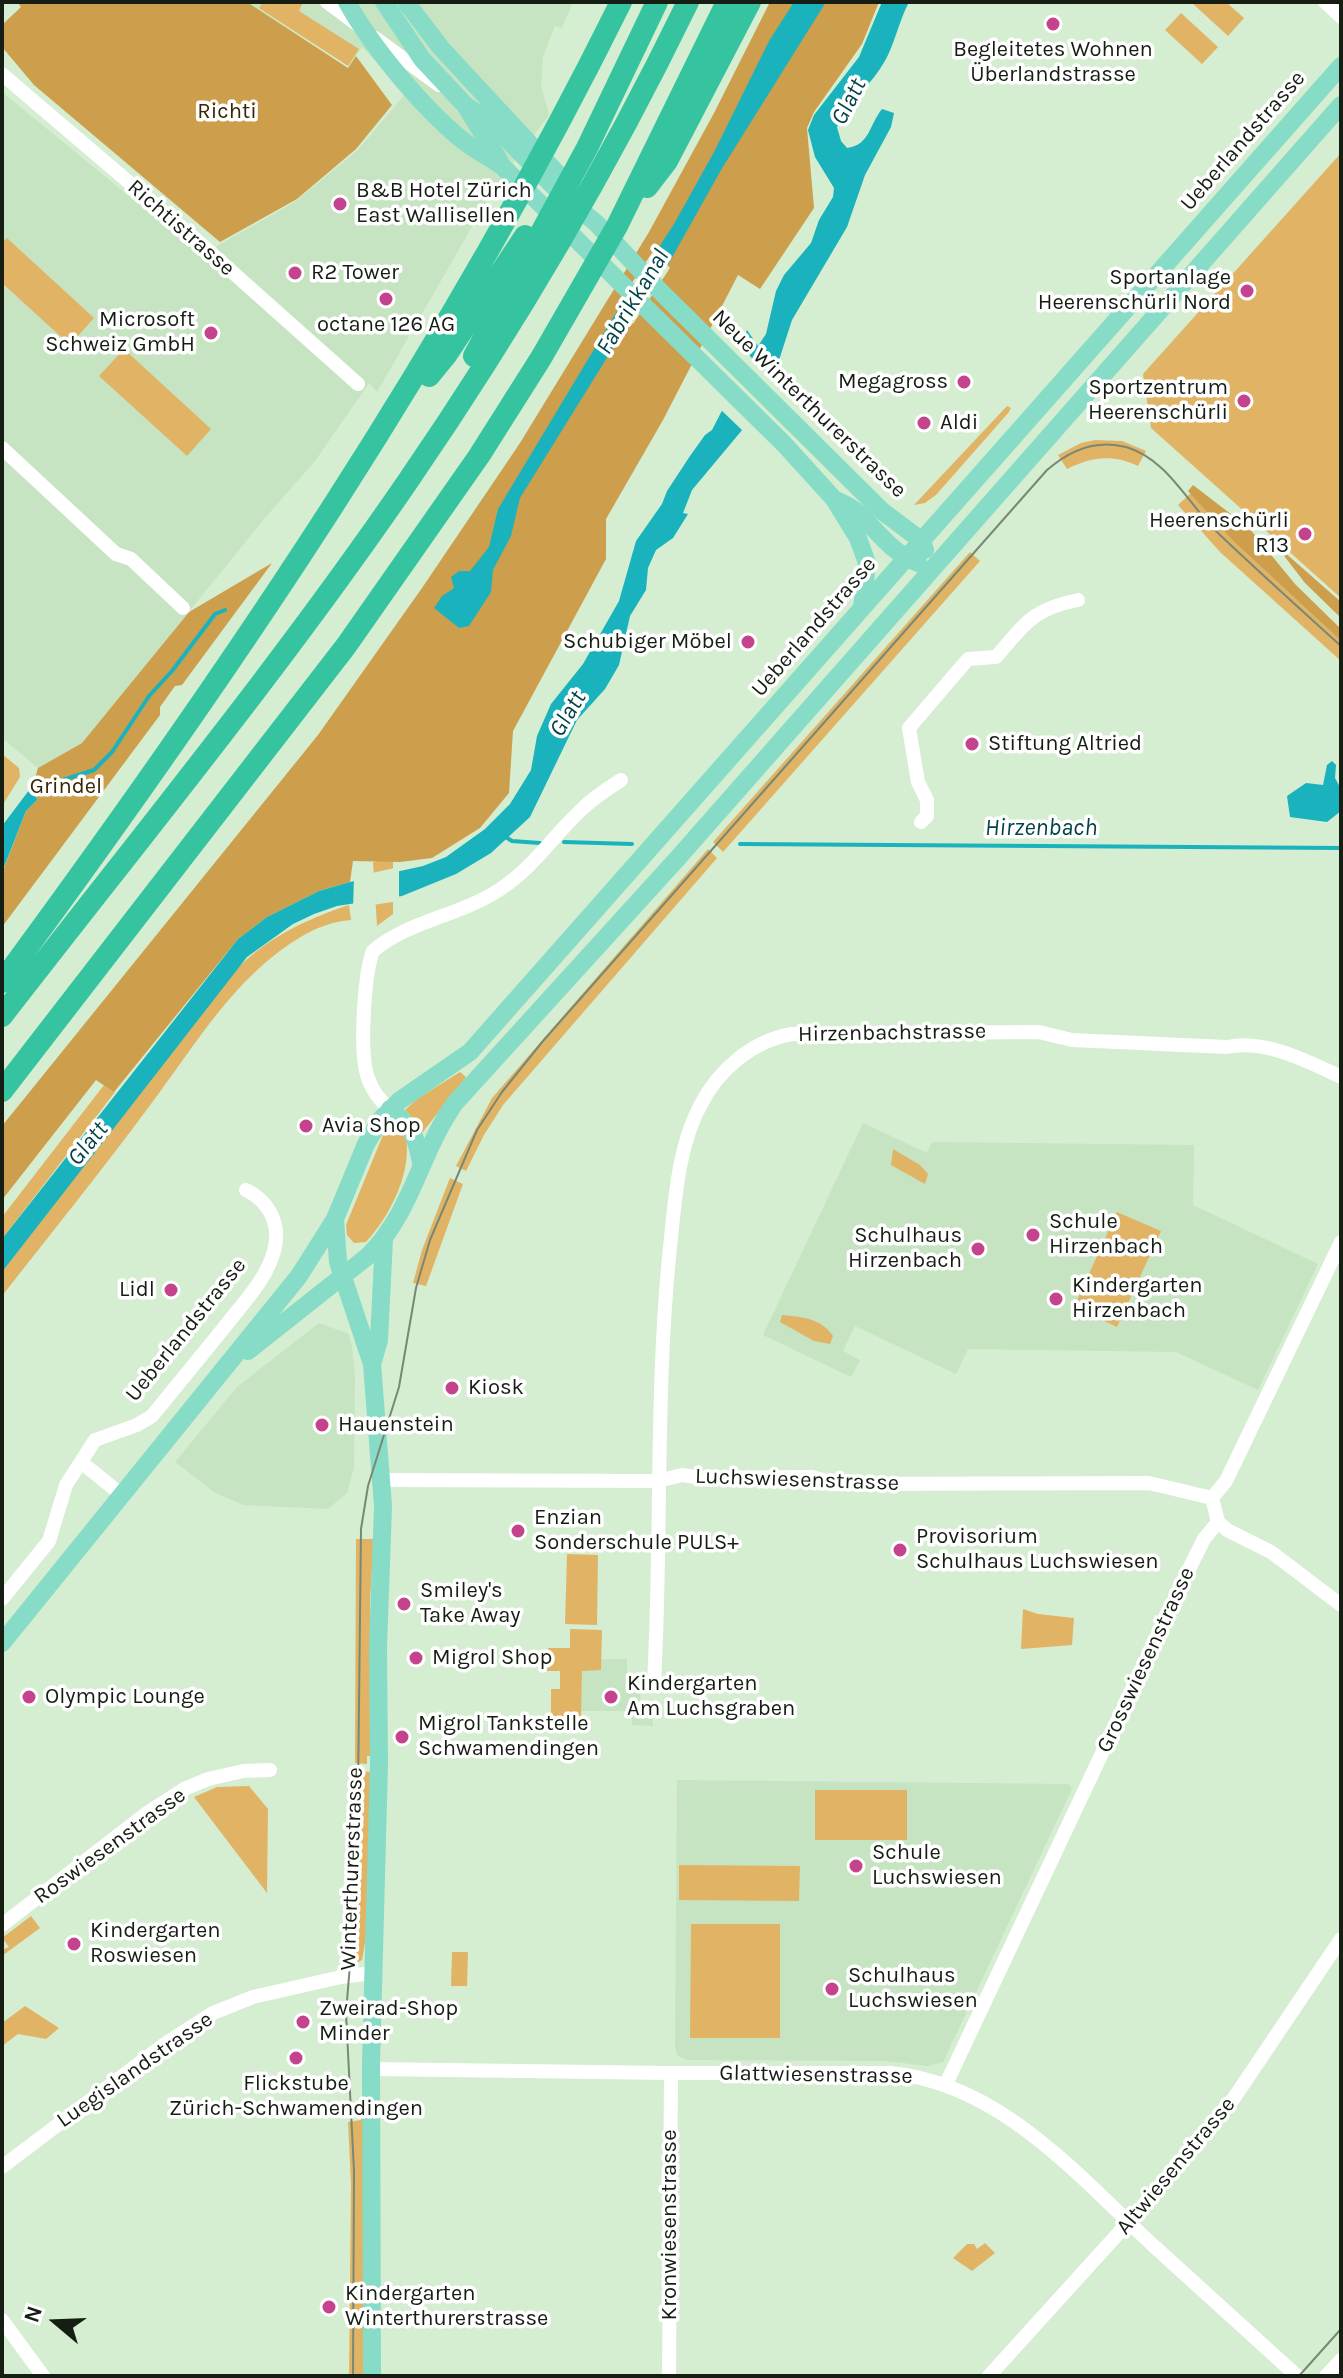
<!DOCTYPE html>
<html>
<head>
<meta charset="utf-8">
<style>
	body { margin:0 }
	#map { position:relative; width:1343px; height:2378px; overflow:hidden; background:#d5edd0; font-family:Karla,sans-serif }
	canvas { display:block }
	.frame { position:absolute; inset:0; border:4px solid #161e14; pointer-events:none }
	.north { position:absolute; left:16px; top:2282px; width:80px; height:80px; -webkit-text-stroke:6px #fff; paint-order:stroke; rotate:289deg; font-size:22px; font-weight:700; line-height:32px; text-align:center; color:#161e14 }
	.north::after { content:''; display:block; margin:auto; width:28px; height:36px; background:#161e14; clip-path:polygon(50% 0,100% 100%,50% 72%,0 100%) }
</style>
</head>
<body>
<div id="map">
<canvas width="1343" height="2378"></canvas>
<div class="frame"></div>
<div class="north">N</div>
</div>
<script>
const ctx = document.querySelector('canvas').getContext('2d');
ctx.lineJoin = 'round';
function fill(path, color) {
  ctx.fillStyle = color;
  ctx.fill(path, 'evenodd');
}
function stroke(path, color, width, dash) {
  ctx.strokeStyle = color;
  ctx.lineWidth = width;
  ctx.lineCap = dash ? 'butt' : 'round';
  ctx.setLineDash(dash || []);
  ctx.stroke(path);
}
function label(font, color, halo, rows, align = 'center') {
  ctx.font = font + ' Karla,sans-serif';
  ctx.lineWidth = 7;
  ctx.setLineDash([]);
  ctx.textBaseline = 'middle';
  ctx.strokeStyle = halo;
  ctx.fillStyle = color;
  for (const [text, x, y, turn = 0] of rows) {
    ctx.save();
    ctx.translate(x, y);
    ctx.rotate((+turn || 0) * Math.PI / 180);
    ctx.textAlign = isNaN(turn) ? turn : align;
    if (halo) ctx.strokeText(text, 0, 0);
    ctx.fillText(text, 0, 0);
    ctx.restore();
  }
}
fill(new Path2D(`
	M247,2h326l-11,26 -7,-2 -12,30 -2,29 8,30 -56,75 -116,202 -8,-9 -54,78 -50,57 -183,225 -44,25 -36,-30v-646l199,163 94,-53 63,-52 48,-57 -44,-46 -13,19z
	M863,1123l64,30 5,-11 262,3 -1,60 125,59 -60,126 -82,-38 -208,-3 -12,25 -101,-48 -12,25 17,9 -9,17 -88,-42z
	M319,1323l30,11 3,13 3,31 -1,90 -7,25 -19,16 -85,-4 -29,-13 -39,-30 62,-75z
	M601,1659h26v32l13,1 1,11h11l1,23 -21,-1v-14h-51l1,-41h19z
	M677,1780l392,4 3,5 -129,273 -15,4 -43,-5 -197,-1 -10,-4 -3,-9z`), '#c6e4c1');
fill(new Path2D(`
	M263,2h40l-4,9 60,38 -11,17 -89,-58z
	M1191,2h35l18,16 -16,18z
	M1181,13l37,34 -16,17 -37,-34z
	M1341,153v445l-190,-170 -8,-54z
	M7,238l87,80 -24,27 -68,-62v-40z
	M124,349l87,80 -24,27 -88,-80z
	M1007,406l4,2 -2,4 -73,83 -11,8 -11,2z
	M1095,440l27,1 24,10 -8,15c-26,-12 -46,-9 -71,3l-9,-14 23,-12z
	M1191,493l42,48 108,100v20l-121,-109 -42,-47z
	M970,552l10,9 -257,291 -10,-10z
	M2,754l17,14 1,9 -18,29z
	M708,849l9,9 -214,247 -19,30 -18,36 -10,-5 36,-68z
	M383,860l10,1v53l-16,12 -4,-64z
	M349,905l2,15c-37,2 -73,30 -99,55 -37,35 -70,88 -101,129 -48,65 -99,128 -149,192v-24l229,-297c33,-36 73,-55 118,-70z
	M460,1072l6,5 -44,56 -4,-9 -13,-14 12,-11z
	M104,1085l11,7 -113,147v-22z
	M392,1128l13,4c9,37 -14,83 -39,110l-12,1 -7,-8 -1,-10 37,-90z
	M893,1149l27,16 8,9 -3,10 -34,-19z
	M450,1178l13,6 -37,102 -13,-3 9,-33z
	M1117,1212l44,19 -44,96 -43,-20z
	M782,1315c20,2 39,3 51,21l-3,8 -16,-3 -34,-19z
	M356,1539h18l-4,61 1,156h-4v8l-12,-1z
	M567,1554l31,1 -1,70 -32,-1z
	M1023,1609l15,5 36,4 -2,27 -51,4z
	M570,1629l32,1 -1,40 -19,1 -1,48h-30v-30h9v-18h-13l1,-23h22z
	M354,1771l17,1 -5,166 -4,22 -16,8 7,-63z
	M249,1786l19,23 -1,84 -73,-96 23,-10z
	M815,1790h92v50h-92z
	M679,1865l121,1 -1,35 -120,-1z
	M31,1916l9,12 -38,28v-6l7,-3 -7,-9z
	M691,1924h89v114h-90z
	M452,1952h16l-1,34h-16z
	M25,2006l34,22 -13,11 -28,-5 -16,12v-23z
	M361,2111h4l-2,265h-14l2,-192 -3,-62 13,-2z
	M985,2243l10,10 -23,18 -19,-13 14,-14h7l3,5z`), '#e1b465');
fill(new Path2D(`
	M17,2h230l101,66 8,-12 36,49 -36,44 -59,50 -77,43 -186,-157 -32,-38v-22l19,-18z
	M770,2h109l-17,42 -48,68 -7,16 7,80 -54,81 -22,-14 -75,145 -57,99v40l-93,172 -4,62 -29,35 -48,30 -32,4 -47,-1 -3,21 -31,9 -52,26 -29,22 -124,153 -18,-12 -94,120v-74l316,-391 104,-147 98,-145 129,-211 65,-119z
	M1193,485l56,43 46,56 46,45v12l-108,-100 -45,-50z
	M1275,544l66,58v16l-36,-35z
	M272,563l-90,122 -7,1 -15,21v8l-158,212v-54l24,-62 11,-11 -4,-15 5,-17 44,-25 107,-131z`), '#cd9f4c');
fill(new Path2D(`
	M794,2h32l-105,168 -52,93 -46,69 -103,166 -9,38 -18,34 -2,22 -22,34 -10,2 -25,-20 8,-12 12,-8 -3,-11 8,-6h11l19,-24 9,-38 116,-193 60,-92 40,-72 55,-111z
	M882,2h27c-9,17 -13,36 -21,53 -13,27 -38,46 -51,72l4,14 6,7c23,-3 22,-23 35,-39l12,4 -3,14 -26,48 -18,52 -55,93 -22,68 -12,23 -66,79 -9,23 5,1 -15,24 -17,12 -8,18 -2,22 -16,26 -11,49 -14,24 -28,31 -47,97 -39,36 -35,21 -54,22 -65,10 -23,8 -21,10 -46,33 -245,315v-33l236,-300 29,-22 52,-26 31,-9 73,-16 23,-9 39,-28 25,-25 21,-34 6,-34 14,-32 32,-40 36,-63 17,-60 26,-37 5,-13 23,-35 15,-21 7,-5 38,-74 -6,-19 3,-7 11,16 8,-12 10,-43 8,-16 27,-32 8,-23 14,-23 1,-9 -19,-31 -7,-27 6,-15 45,-58z
	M1332,761l4,4 -1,13 6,11v22l-14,11 -37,-5 -3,-21 19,-13 17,2 4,-20z
	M33,785l4,15 -11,11 -24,61v-46z`), '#1ab2bc');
fill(new Path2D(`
	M654,250l16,18 -37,56 -18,-16z
	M743,349l33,34 -15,30 -17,19 -25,-24 26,-52z
	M399,867v34l-46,7 1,-31z`), '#d5edd0');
stroke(new Path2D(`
	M31,795l16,-10 47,-15 18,-18 37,-56 23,-25 43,-57 10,-4
	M504,836l8,5 28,2
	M564,842l68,2
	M740,844l601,4`), '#1ab2bc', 4);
stroke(new Path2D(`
	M327,2l32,24
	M1325,2l16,15
	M375,38l64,47
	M2,74l191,163 165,147
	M2,448l114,106 15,5 52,49
	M921,822l6,-6v-16l-9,-18 -9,-54 59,-69 28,-2c29,-33 36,-48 82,-57
	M390,1109c-10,-8 -18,-19 -22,-31 -9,-24 -4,-103 5,-127 35,-30 86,-35 126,-61 36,-24 52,-52 83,-81 11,-11 25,-20 39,-29
	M81,1462l42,34
	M381,1480l277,1 24,-6 20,3 110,-1 23,7h13l301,-1 63,15
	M1212,1498l14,-17 115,-239
	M1218,1522l9,8 44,22 70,53
	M2,1599l47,-58 17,-56 29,-45 42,-15 15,-9c24,-29 47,-58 71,-87 18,-24 43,-48 51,-78 7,-26 -4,-49 -28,-61
	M654,1683c8,-145 1,-291 16,-436 5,-46 8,-100 30,-141 18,-36 52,-65 92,-72l247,-2 33,8 155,7c38,-8 80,14 114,30
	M2,1925l145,-112 37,-24 24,-10 35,-8 27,-1
	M371,2069l300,4h219c111,10 189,104 266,175 47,43 94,85 141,128
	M946,2084l241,-511 17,-34 14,-17 -6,-24
	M2,2167l160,-121 51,-33 40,-16 88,-20 31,-4
	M2,2320l41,56
	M669,2376l2,-303
	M989,2376l156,-172 89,-106 107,-159
	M1326,2376l15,-16`), '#fff', 14);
stroke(new Path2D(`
	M347,2c24,44 75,105 114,137 12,10 28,18 41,27l282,278 50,55 24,39 9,25 -5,45
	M384,2l38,57 43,46 34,55
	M406,2l35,46 130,140
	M465,105l23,15 74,75 34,28 64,68 222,220 40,30 3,9
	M834,499c8,4 16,7 23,13 20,18 34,41 61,51
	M390,1109c22,18 26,26 31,54
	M335,1219l3,43 34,102 11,142 -5,140 1,118 -8,299 1,313
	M248,1351l120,-95c45,-45 51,-102 87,-153l222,-244 664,-754
	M373,1361l6,-21 5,-101
	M2,1643l297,-367 36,-57 31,-75 15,-25 18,-18 71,-49 871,-986`), '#86dcc6', 18);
stroke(new Path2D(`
	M647,187l20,-26 83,-159
	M474,356l113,-208 70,-146
	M429,376l18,-22 78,-118
	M2,982c230,-312 447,-632 619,-980
	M2,1016c137,-177 280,-351 406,-535 105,-153 199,-312 280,-479
	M2,1091l344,-445 133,-190 62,-98 76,-132 110,-224`), '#36c4a0', 22);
stroke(new Path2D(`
	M353,2376l1,-205 -8,-158 11,-134 4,-350 7,-43 31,-99 17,-99 14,-48 47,-110 25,-38 41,-51 504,-571c23,-20 49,-31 79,-23 42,12 63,59 93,87 40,38 81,75 122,112
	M1299,2376l42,-47`), '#788874', 2);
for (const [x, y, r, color] of [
	[1053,24,8,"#c4438c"],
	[340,204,8,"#c4438c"],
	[295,273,8,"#c4438c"],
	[1247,291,8,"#c4438c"],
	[386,299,8,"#c4438c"],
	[211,333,8,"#c4438c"],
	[964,382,8,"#c4438c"],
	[1244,401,8,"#c4438c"],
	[924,423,8,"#c4438c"],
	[1305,534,8,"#c4438c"],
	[748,642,8,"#c4438c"],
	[972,744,8,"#c4438c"],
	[306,1126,8,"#c4438c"],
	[1033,1235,8,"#c4438c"],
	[978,1249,8,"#c4438c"],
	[171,1290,8,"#c4438c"],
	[1056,1299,8,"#c4438c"],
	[452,1388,8,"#c4438c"],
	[322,1425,8,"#c4438c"],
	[518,1531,8,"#c4438c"],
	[900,1550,8,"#c4438c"],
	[404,1604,8,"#c4438c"],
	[416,1658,8,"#c4438c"],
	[29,1697,8,"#c4438c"],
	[611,1697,8,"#c4438c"],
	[402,1737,8,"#c4438c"],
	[856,1866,8,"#c4438c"],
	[74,1944,8,"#c4438c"],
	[832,1989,8,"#c4438c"],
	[303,2022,8,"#c4438c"],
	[296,2058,8,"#c4438c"],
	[329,2307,8,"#c4438c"]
]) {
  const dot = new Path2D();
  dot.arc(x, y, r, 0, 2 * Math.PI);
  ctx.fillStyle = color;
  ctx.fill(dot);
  stroke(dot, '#fff', 3);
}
label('22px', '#161e14', '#fff', [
	["Begleitetes Wohnen",1053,50,"center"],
	["Überlandstrasse",1053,75,"center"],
	["B&B Hotel Zürich",356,191],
	["East Wallisellen",356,216],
	["R2 Tower",311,273],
	["Sportanlage",1231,278,"right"],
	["Heerenschürli Nord",1231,303,"right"],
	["Microsoft",195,320,"right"],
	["Schweiz GmbH",195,345,"right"],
	["octane 126 AG",386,325,"center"],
	["Megagross",948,382,"right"],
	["Sportzentrum",1228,388,"right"],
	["Heerenschürli",1228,413,"right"],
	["Aldi",940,423],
	["Heerenschürli",1289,521,"right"],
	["R13",1289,546,"right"],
	["Schubiger Möbel",732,642,"right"],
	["Stiftung Altried",988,744],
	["Avia Shop",322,1126],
	["Schule",1049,1222],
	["Hirzenbach",1049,1247],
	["Schulhaus",962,1236,"right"],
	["Hirzenbach",962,1261,"right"],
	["Kindergarten",1072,1286],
	["Hirzenbach",1072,1311],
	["Lidl",155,1290,"right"],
	["Kiosk",468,1388],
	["Hauenstein",338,1425],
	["Enzian",534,1518],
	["Sonderschule PULS+",534,1543],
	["Provisorium",916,1537],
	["Schulhaus Luchswiesen",916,1562],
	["Smiley's",420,1591],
	["Take Away",420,1616],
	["Migrol Shop",432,1658],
	["Kindergarten",627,1684],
	["Am Luchsgraben",627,1709],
	["Olympic Lounge",45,1697],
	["Migrol Tankstelle",418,1724],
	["Schwamendingen",418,1749],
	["Schule",872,1853],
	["Luchswiesen",872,1878],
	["Kindergarten",90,1931],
	["Roswiesen",90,1956],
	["Schulhaus",848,1976],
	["Luchswiesen",848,2001],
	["Zweirad-Shop",319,2009],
	["Minder",319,2034],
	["Flickstube",296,2084,"center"],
	["Zürich-Schwamendingen",296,2109,"center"],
	["Kindergarten",345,2294],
	["Winterthurerstrasse",345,2319]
], 'left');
label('22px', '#392601', '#fff', [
	["Richti",227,112],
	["Grindel",66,787]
]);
label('22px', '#161e14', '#fff', [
	["Ueberlandstrasse",1243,141,-49],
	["Richtistrasse",181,228,41],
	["Neue Winterthurerstrasse",809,404,44],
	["Ueberlandstrasse",814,627,-49],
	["Hirzenbachstrasse",892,1033,-1],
	["Ueberlandstrasse",186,1330,-51],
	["Luchswiesenstrasse",797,1480,2],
	["Grosswiesenstrasse",1146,1660,-65],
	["Roswiesenstrasse",110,1846,-36],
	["Winterthurerstrasse",352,1869,-88],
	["Luegislandstrasse",135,2070,-35],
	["Glattwiesenstrasse",816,2075,1],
	["Altwiesenstrasse",1176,2166,-50],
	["Kronwiesenstrasse",670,2225,-90]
]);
label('italic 24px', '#034347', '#fff', [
	["Glatt",849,102,-63],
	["Fabrikkanal",633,302,-59],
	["Glatt",568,714,-59],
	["Hirzenbach",1041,828],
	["Glatt",88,1144,-51]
]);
</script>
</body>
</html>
